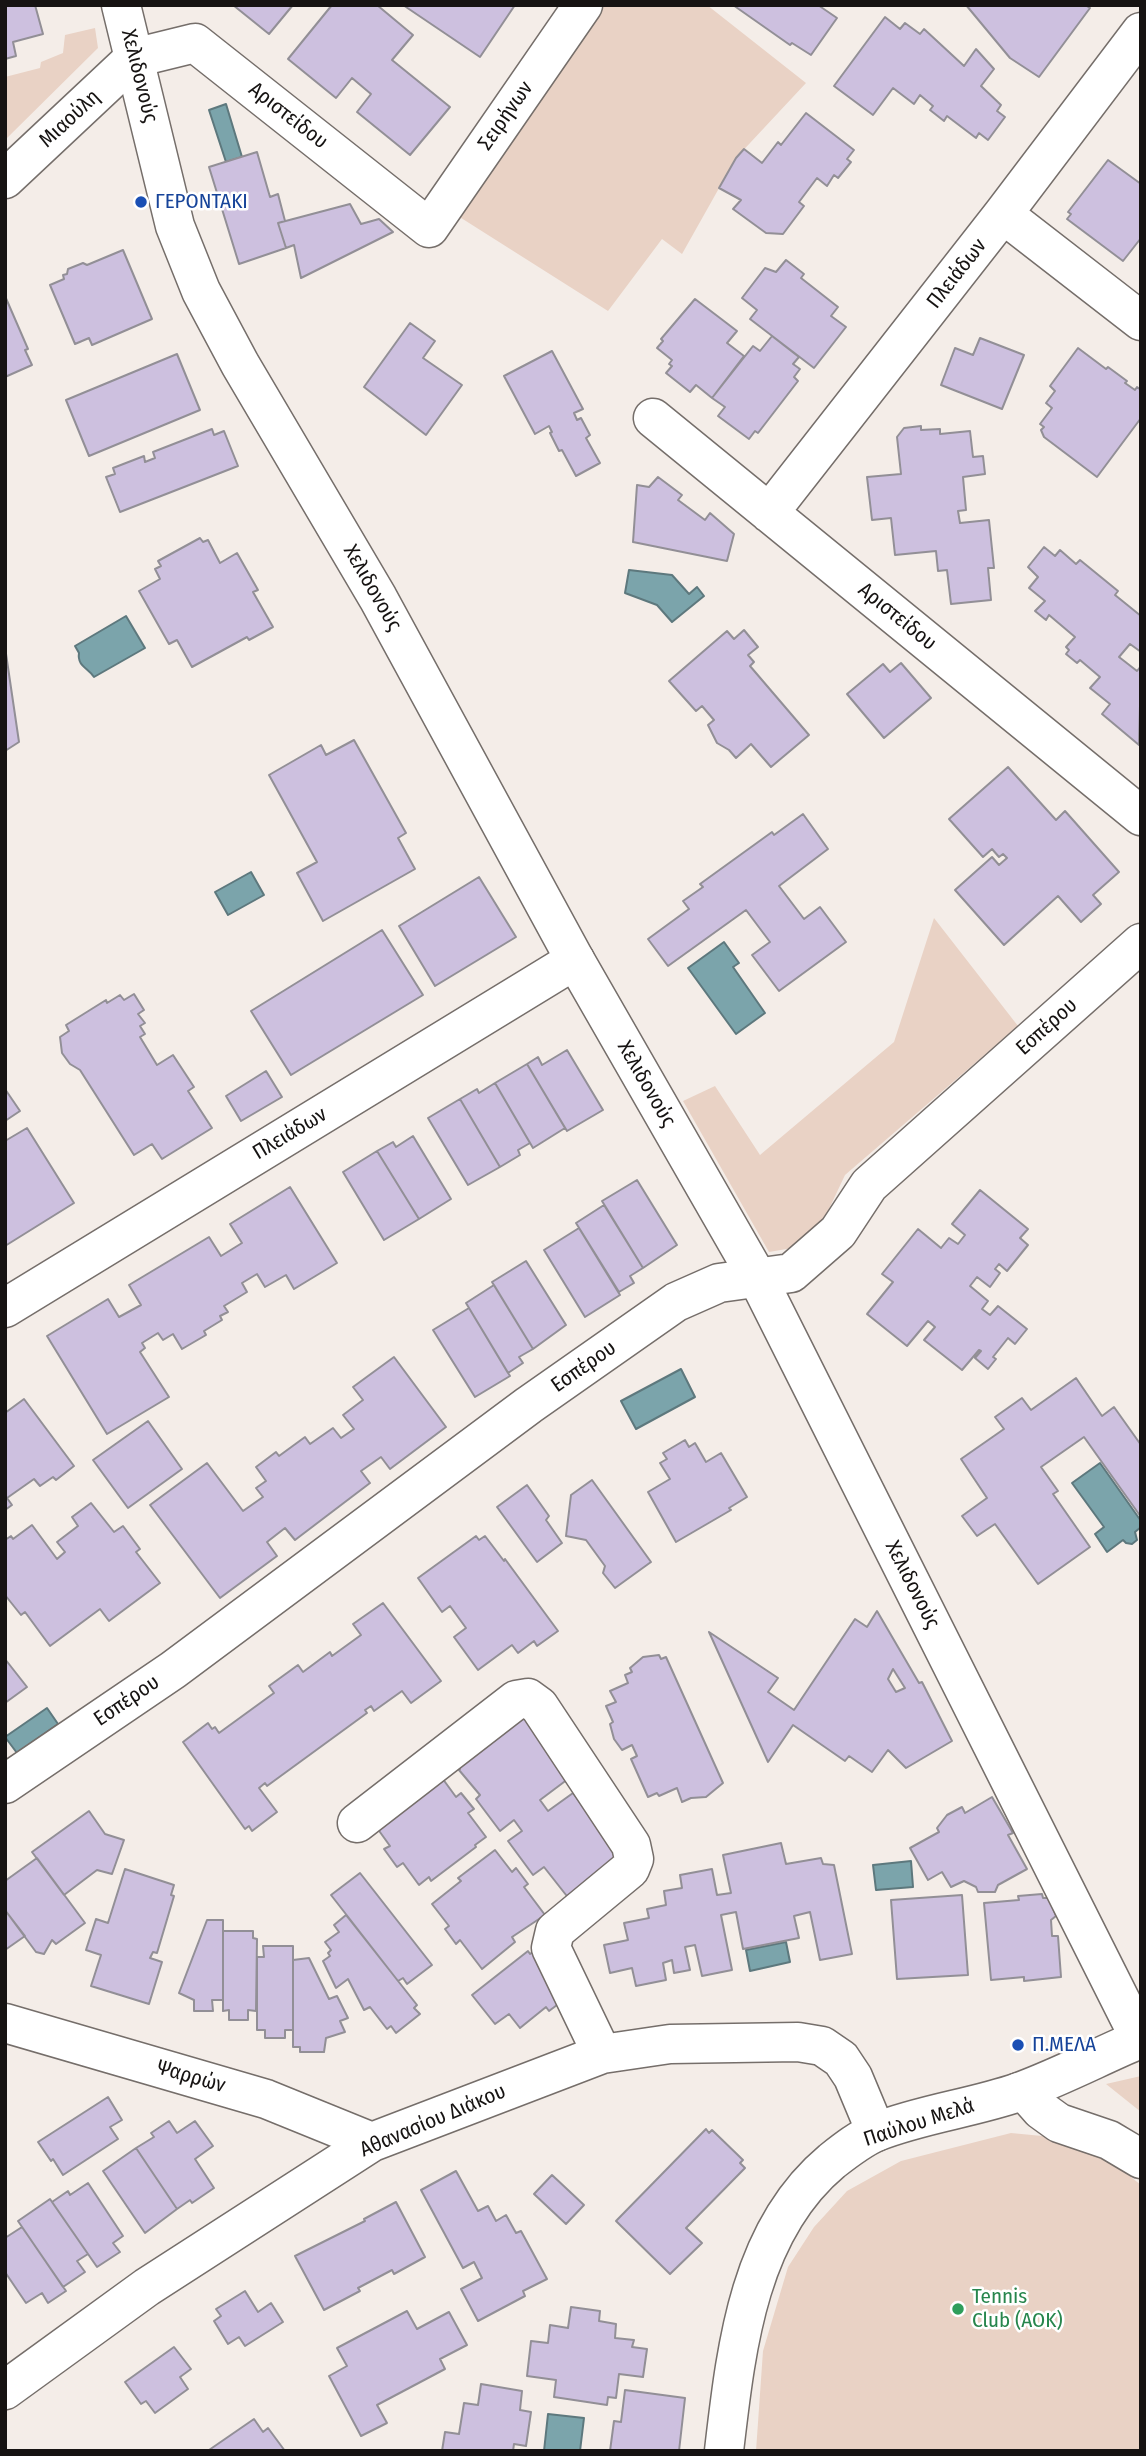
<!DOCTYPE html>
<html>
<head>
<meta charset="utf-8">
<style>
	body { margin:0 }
	#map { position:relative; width:1146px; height:2456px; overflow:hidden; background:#f4ede8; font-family:"Fira Sans Condensed",sans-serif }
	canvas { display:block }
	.frame { position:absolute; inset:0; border:7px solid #161312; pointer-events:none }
</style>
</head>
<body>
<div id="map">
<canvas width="1146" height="2456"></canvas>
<div class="frame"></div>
</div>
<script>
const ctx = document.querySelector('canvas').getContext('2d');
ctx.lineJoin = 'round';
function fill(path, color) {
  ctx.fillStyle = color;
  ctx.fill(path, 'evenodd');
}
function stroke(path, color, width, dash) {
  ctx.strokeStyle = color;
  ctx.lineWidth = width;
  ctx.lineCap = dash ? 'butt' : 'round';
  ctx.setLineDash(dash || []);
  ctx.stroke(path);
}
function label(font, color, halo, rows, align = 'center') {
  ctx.font = font + ' "Fira Sans Condensed",sans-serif';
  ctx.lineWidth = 5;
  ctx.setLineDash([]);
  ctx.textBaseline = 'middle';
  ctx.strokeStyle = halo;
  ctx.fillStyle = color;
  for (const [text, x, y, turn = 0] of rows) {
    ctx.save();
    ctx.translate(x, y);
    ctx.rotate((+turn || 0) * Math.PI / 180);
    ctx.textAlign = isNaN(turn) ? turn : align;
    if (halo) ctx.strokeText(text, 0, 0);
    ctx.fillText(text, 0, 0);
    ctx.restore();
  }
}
fill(new Path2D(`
	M605,5h102l99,78 -70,75 -54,96 -20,-15 -54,72 -150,-95z
	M95,28l3,20 -93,92v-63l35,-9 1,-6 22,-9 2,-18z
	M934,918l84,108 -173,149 -25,53 -28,20 -23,4 -86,-151 32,-15 45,69 134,-113z
	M1141,2076v36l-35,-28z
	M1011,2133l52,5 30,9 48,38v266h-385l7,-100 25,-84 26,-40 33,-36 54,-30z`), '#e9d2c5');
const water = new Path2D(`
	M226,104l16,53 -16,5 -17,-52z
	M629,570l43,5 17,19 8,-7 7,9 -32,26 -15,-17 -32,-12z
	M126,616l19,32 -51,29c-6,-9 -17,-11 -15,-24l-4,-7z
	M251,872l13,23 -36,20 -13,-23z
	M724,942l15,21 -6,4 32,46 -29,21 -48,-66z
	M681,1369l14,28 -59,32 -15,-28z
	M1100,1463l41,58v6l-6,5 2,8 -5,4 -6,-1 -3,-3 -16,12 -12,-18 9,-7 -32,-44z
	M47,1708l11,16 -41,29 -12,-16z
	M911,1861l2,26 -37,3 -3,-25z
	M786,1942l4,20 -40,9 -4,-21z
	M548,2414l36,4 -4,33h-36z`);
fill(water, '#7ba4ab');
stroke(water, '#5d787d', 2);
const building = new Path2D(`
	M5,5h30l8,29 -30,8 3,14 -11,3z
	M233,5h60l-24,29z
	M332,5h45l36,30 -21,25 58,47 -40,48 -53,-43 14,-18 -19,-16 -16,20 -48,-39z
	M403,5h112l-35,52z
	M733,5h85l19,13 -26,37 -19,-12 -2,2z
	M966,5h119l5,3 -51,69 -29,-19z
	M885,17l15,12 5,-6 15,11 4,-5 40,37 12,-17 18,20 -13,17 20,19 -4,6 8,6 -17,23 -9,-7 -3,5 -29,-22 -3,5 -14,-11 3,-4 -13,-11 -6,9 -21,-16 -20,27 -39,-29z
	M806,113l48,37 -7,9 4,3 -13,16 -4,-3 -7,11 -10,-8 -18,24 5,4 -21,28 -17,-1 -33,-24 8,-9 -22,-12 17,-30 8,-9 18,14 16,-21 3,3z
	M257,152l13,45 8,-3 7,27 -7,2 8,25 -47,16 -30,-97z
	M1108,160l33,24v54l-18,23 -56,-42 4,-5 -3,-2z
	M350,204l11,20 18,-5 14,13 -92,46 -7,-33 -8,3 -8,-25z
	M123,250l29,69 -60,26 -3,-7 -14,6 -25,-59 14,-6 -1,-4 4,-1 1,-5 15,-6 4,2z
	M786,260l18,14 -3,4 37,29 -7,9 15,11 -32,41 -64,-49 7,-9 -15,-12 23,-30 11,4z
	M5,296l23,53 -3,1 7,15 -27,12z
	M695,299l42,32 -10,12 17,13 -32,42 -16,-13 -6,7 -24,-19 6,-7 -3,-2 3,-4 -15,-12 6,-7 -2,-2z
	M410,323l25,18 -12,17 39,27 -36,50 -62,-48z
	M772,336l27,21 -6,7 7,5 -6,8 4,4 -40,52 -3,-2 -6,8 -31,-23 7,-9 -13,-9 41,-52 7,5z
	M980,338l44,17 -22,54 -61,-24 14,-37 18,7z
	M1078,348l28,21 2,-2 19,14 -2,2 10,7 2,-3 4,3v28l-44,59 -53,-40 -3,-7 3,-3 -4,-3 12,-16 -6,-5 9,-12 -5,-5z
	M552,351l31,58 -9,4 3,7 4,-2 9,17 -4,3 14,25 -24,13 -14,-26 -3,1 -9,-18 2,-1 -3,-6 -14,8 -31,-58z
	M177,354l23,56 -111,46 -23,-56z
	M921,426v4l19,-1v5l30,-3 3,26 10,-1 2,18 -22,3 3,33 -8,1 2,12 29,-3 5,48h-6l3,32 -40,4 -4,-34 -9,1 -2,-20 -41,4 -4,-37 -19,2 -5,-43 34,-3 -4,-37 7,-9z
	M212,429l2,6 10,-4 14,35 -118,46 -14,-35 9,-3 -2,-6 31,-12 1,6 10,-4 -2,-6z
	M658,477l24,18 -4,5 27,20 5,-7 24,21 -7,27 -94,-19 4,-57 12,2z
	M200,538l3,4 5,-2 12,23 17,-10 21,37 -5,2 20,35 -24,13 -2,-3 -55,30 -15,-27 -8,4 -30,-53 21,-12 -5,-10 6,-3 -3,-5z
	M1044,547l11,9 5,-6 16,14 4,-4 38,31 -3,4 26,21v36l-11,-8 -11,13 18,14 4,-5 -2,79 -37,-31 8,-10 -20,-16 10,-11 -20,-17 -3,3 -11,-9 3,-4 -3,-3 9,-10 -26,-22 -3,5 -11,-9 10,-10 -16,-13 9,-11 -10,-10z
	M744,630l14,17 -10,8 6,7 -4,4 59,69 -38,32 -20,-23 -15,14 -7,-8 -12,-7 -9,-18 6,-5 -12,-14 -6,5 -27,-30 58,-50 7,8z
	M5,647l14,95 -14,9z
	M901,663l30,35 -47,40 -37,-44 36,-30 7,8z
	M354,740l52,93 -8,5 17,31 -92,52 -26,-48 20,-11 -48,-87 52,-30 5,10z
	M1008,767l48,53 9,-9 54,61 -26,23 8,9 -20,18 -23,-26 -54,49 -49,-55 37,-33 7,8 8,-7 -4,-4 -4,3 -7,-8 -9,8 -34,-38z
	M803,814l25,35 -49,37 25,33 16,-12 26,35 -67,49 -27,-36 18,-13 -24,-32 -78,56 -20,-27 41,-30 -6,-8 20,-14 -3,-3 72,-52 2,3z
	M479,877l37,60 -81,49 -36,-60z
	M382,930l41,65 -132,80 -40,-64z
	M134,994l10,16 -6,4 7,9 -5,3 5,8 -5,3 17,28 16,-10 21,32 -6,4 24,37 -50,31 -10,-15 -18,11 -54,-85 -10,-6 -8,-11 -2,-16 9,-6 -3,-6 40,-25 1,3 13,-8 4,5z
	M567,1050l36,60 -36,21 -40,-67 11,-7 4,8z
	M527,1064l38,64 -32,20 -38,-65z
	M266,1071l16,26 -41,24 -15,-25z
	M495,1083l35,60 -12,7 2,5 -20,12 -40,-68 17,-10 2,4z
	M5,1089l15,22 -15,10z
	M460,1099l40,68 -32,18 -40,-67z
	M27,1128l47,75 -69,43v-105z
	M413,1136l38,63 -32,20 -42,-68 16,-9 3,5z
	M377,1151l42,68 -35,21 -41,-68z
	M637,1180l40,65 -34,23 -41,-67z
	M290,1187l47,76 -43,26 -8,-14 -21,12 -8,-13 -15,9 5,9 -23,14 4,6 -8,4 2,4 -18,11 2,4 -24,14 -9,-15 -10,6 -5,-7 -16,10 3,5 -5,4 29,45 -62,37 -60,-98 61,-37 11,18 22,-12 -12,-20 80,-48 12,19 21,-13 -12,-19z
	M980,1190l48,39 -8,9 8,7 -21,26 -8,-7 -4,5 5,4 -10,14 -13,-10 -7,9 18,15 -6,8 8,6 8,-9 29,23 -12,15 -7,-6 -15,19 3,2 -8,10 -13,-11 6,-7 -2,-1 -17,20 -38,-30 11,-13 -7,-6 -21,25 -40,-32 26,-32 -11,-8 36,-45 23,19 8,-10 9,6 7,-9 -13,-11z
	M604,1205l39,63 -13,8 4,7 -15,9 -43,-69z
	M579,1228l41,67 -35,22 -41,-67z
	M526,1261l40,64 -33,24 -41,-67z
	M494,1285l39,64 -14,8 4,6 -15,10 -42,-70z
	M469,1308l41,68 -35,21 -42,-67z
	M394,1357l52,70 -56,42 -9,-12 -20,14 9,12 -75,57 -10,-12 -18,14 10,14 -57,42 -70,-93 57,-42 36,48 20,-14 -7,-9 10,-7 -10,-14 20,-15 3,4 26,-19 5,7 23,-16 8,10 13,-9 -11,-14 20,-15 -10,-13z
	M1076,1378l26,38 12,-9 27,38v72l-57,-80 -43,30 17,24 -5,3 37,53 -52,37 -43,-60 -18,12 -15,-20 25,-18 -26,-39 43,-30 -9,-12 27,-19 9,12z
	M24,1399l50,67 -18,14 -3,-3 -13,9 -6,-7 -27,19 5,7 -7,5v-97z
	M148,1421l34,48 -54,39 -35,-48z
	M685,1440l4,7 6,-4 11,19 15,-9 26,44 -18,11 2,2 -55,32 -28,-50 22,-13 -10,-16 7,-4 -4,-6z
	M592,1480l59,82 -36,26 -12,-15 2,-7 -19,-26 -20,-4 5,-41z
	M527,1485l22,31 -3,4 16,23 -25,19 -40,-55z
	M91,1503l23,29 9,-6 17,23 -4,3 24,31 -51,38 -9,-12 -50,37 -25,-34 -4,3 -16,-20v-55l6,-4 2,3 19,-14 25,34 8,-7 -8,-10 21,-16 -6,-9z
	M476,1536l3,4 6,-4 19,25 1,-2 53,72 -21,15 -3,-5 -16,12 -6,-8 -34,25 -24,-33 12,-9 -16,-22 -8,6 -24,-34z
	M383,1603l58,78 -30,22 -9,-12 -28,20 -3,-5 -6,4 2,3 -100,73 -2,-3 -6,5 18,24 -25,19 -3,-5 -4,3 -62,-87 25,-19 4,6 3,-2 4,6 55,-40 -5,-7 29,-21 5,7 27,-20 2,4 29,-21 -8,-11z
	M877,1611l42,72 3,-1 30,59 -46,27 -18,-18 -16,22 -23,-16 -4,5 -52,-36 -25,37 -59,-130 69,46 -10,14 26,18 61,-91 12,8zM893,1669l12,19 -9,4 -8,-13z
	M659,1655l2,4 5,-2 57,126 -17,14 -15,1 -9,4 -5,-14 -18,8 -2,-3 -9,4 -17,-38 6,-3 -5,-11 -10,5 -8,-11 -4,-15 3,-2 -7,-16 10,-4 -6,-11 18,-8 -3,-8 7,-3 -2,-4 13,-11z
	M5,1659l22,28 -22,16z
	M525,1714l47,62 -32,24 8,11 25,-18 50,67 -53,40 -26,-33 -11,8 -25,-34 14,-10 -8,-11 -14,11 -24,-32 4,-4 -21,-25 1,-1 -3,-5z
	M437,1771l19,26 5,-4 13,16 -6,4 18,24 -11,8 1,2 -45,34 -2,-4 -10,8 -16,-22 -6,4 -13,-18 6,-3 -18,-25z
	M992,1797l21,36 -5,2 19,34 -29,16 -3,7h-17l-2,-5 -12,-6 -13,6 -9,-15 -14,8 -18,-32 29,-16 -2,-4 10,-13 15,-8 3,6z
	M89,1811l16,23 19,6 -12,34 -15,-4 -33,25 -32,-43z
	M781,1843l5,21 35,-6 2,6 11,1 18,89 -32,6 -10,-48 -16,4 5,22 -56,11 -7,-37 -15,3 11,55 -30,6 -7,-31 -10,2 5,23 -16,3 -2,-13 -9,3 3,17 -30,6 -4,-18 -22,5 -6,-28 24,-5 -4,-17 25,-5 -2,-9 19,-4 -2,-14 18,-3 -2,-13 32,-6 5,26 14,-2 -8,-38z
	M495,1850l17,22 4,-4 12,16 -4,3 21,28 -33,22 3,5 -33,27 -22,-29 -4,4 -11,-15 4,-3 -17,-22 29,-23 -3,-3z
	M37,1858l48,65 -29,21 -4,-4 -8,14 -8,-2 -31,-42v-29z
	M125,1869l49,16 -3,10 3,1 -17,57 -4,-1 -3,6 12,4 -13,42 -58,-18 10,-31 -15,-5 10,-31 12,4z
	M360,1873l72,92 -25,19 -4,-6 -5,3 -67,-86z
	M1042,1894l1,4h6l7,18 -5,4 1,16h6l3,41 -37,4v-4l-33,3 -7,-77 35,-3 -1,-4z
	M962,1895l6,80 -71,4 -6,-79z
	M5,1910l20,26 -20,14z
	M346,1915l71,90 -3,3 6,6 -24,19 -5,-7 -4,3 -17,-22 -6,3 -16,-31 -12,9 -13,-27 7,-5 -2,-3 3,-3 -6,-8 14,-10 -5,-7z
	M207,1920h16v80h-11l1,11h-19v-11l-15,-7z
	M223,1931h30v7l4,1 -1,72 -8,-1v10h-19v-10l-6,1z
	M263,1946h30v84h-8v8h-20v-8h-8v-73h7z
	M528,1951l2,3 4,-3 31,48 -16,12 -3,-4 -26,21 -11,-14 -14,10 -23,-29z
	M309,1958l20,41 8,-3 11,22 -8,3 5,11 -19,6 -2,14h-24v-5h-7v-87z
	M108,2097l14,23 -12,7 8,12 -55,36 -10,-16 -2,2 -13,-19z
	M169,2121l8,12 18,-12 18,25 -18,13 19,29 -22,15 -2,-3 -13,9 -41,-61 18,-11 -3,-4z
	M706,2129l3,4 3,-3 31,30 -3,3 5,5 -59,60 16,15 -32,31 -54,-53z
	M136,2148l41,61 -32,24 -42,-62z
	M456,2171l22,40 10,-5 8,15 10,-6 10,18 5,-2 26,48 -24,12 2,5 -47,25 -17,-32 21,-11 -8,-16 -11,6 -42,-78z
	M552,2175l32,30 -18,19 -32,-30z
	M88,2183l35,53 -10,7 7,9 -23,15 -45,-65 16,-11 2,4z
	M50,2199l38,55 -11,7 8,11 -22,15 -45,-66z
	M396,2202l29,55 -31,17 -2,-4 -34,18 2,3 -36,19 -29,-54 70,-35 -1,-2z
	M22,2227l44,64 -18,12 -6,-10 -16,10 -21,-31v-34z
	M245,2291l13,21 13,-9 12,19 -38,24 -6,-9 -11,7 -14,-23 7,-5 -5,-7z
	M571,2307l29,4 -1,10 17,3 -1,14 19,2 -2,7 15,2 -4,28 -24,-3 -3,24 -8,-1 -1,8 -53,-8 2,-17 -29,-4 4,-35 17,2 2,-18 18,3z
	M407,2311l10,18 32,-17 18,33 -27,14 5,10 -68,36 10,18 -26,13 -32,-60 18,-10 -10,-18z
	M174,2347l17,22 -11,8 8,12 -33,24 -9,-12 -5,3 -16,-22z
	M481,2384l41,7 -2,19 11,2 -5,34 -12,-2 -1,7h-71l3,-19 14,2 5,-31 14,2z
	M625,2390l60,8 -6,53h-69l4,-30 7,1z
	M254,2419l9,13 5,-4 17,23 -76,-1z`);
fill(building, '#cdc0df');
stroke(building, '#928f96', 2);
const minor = new Path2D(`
	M5,179l129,-121 61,-15 234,185 154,-223
	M1003,214l138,107
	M653,418l488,398
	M769,513l234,-299 138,-182
	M5,1308l570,-348
	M5,1784l168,-114 356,-265 147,-103 43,-19 72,-10 47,-41 31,-47 272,-242
	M357,1823l159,-123 12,-2 11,8 92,139 3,14 -4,10 -75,62 -4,17 51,106
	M5,2023l261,76 106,43
	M1019,2092l7,1 15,17 18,13 50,17 32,19
	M5,2390l142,-103 225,-145 230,-88 68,-10 128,-2 24,4 19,13 12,18 23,55`);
const tertiary = new Path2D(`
	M121,5l54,221 26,65 39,73 138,234 197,362 182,317 383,762c-40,17 -80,38 -121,53 -46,16 -98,22 -143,40 -16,7 -30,18 -44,29 -84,70 -96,188 -108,290`);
stroke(minor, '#756e6a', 41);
stroke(tertiary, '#756e6a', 41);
stroke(minor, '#fff', 38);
stroke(tertiary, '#fff', 38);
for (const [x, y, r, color] of [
	[141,202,7,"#1a4fb4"],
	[1018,2045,7,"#1a4fb4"],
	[958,2309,7,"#2e9e5b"]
]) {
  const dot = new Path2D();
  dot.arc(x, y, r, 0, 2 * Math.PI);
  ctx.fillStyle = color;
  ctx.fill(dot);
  stroke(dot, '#fff', 2.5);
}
label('21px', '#161312', '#fff', [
	["Χελιδονούς",139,76,76],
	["Αριστείδου",288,116,38],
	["Σειρήνων",506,116,-55],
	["Μιαούλη",70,119,-43],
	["Πλειάδων",957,274,-52],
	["Χελιδονούς",372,588,60],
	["Αριστείδου",897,617,39],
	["Εσπέρου",1047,1027,-42],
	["Χελιδονούς",646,1084,60],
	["Πλειάδων",290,1134,-31],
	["Εσπέρου",584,1367,-35],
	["Χελιδονούς",912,1585,63],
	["Εσπέρου",127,1701,-34],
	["Ψαρρών",191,2077,16],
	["Αθανασίου Διάκου",433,2121,-23],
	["Παύλου Μελά",919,2123,-18]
]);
label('21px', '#164399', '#fff', [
	["ΓΕΡΟΝΤΑΚΙ",155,202],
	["Π.ΜΕΛΑ",1032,2045]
], 'left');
label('21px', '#27864d', '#fff', [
	["Tennis",972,2297],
	["Club (AOK)",972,2321]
], 'left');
</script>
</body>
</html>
